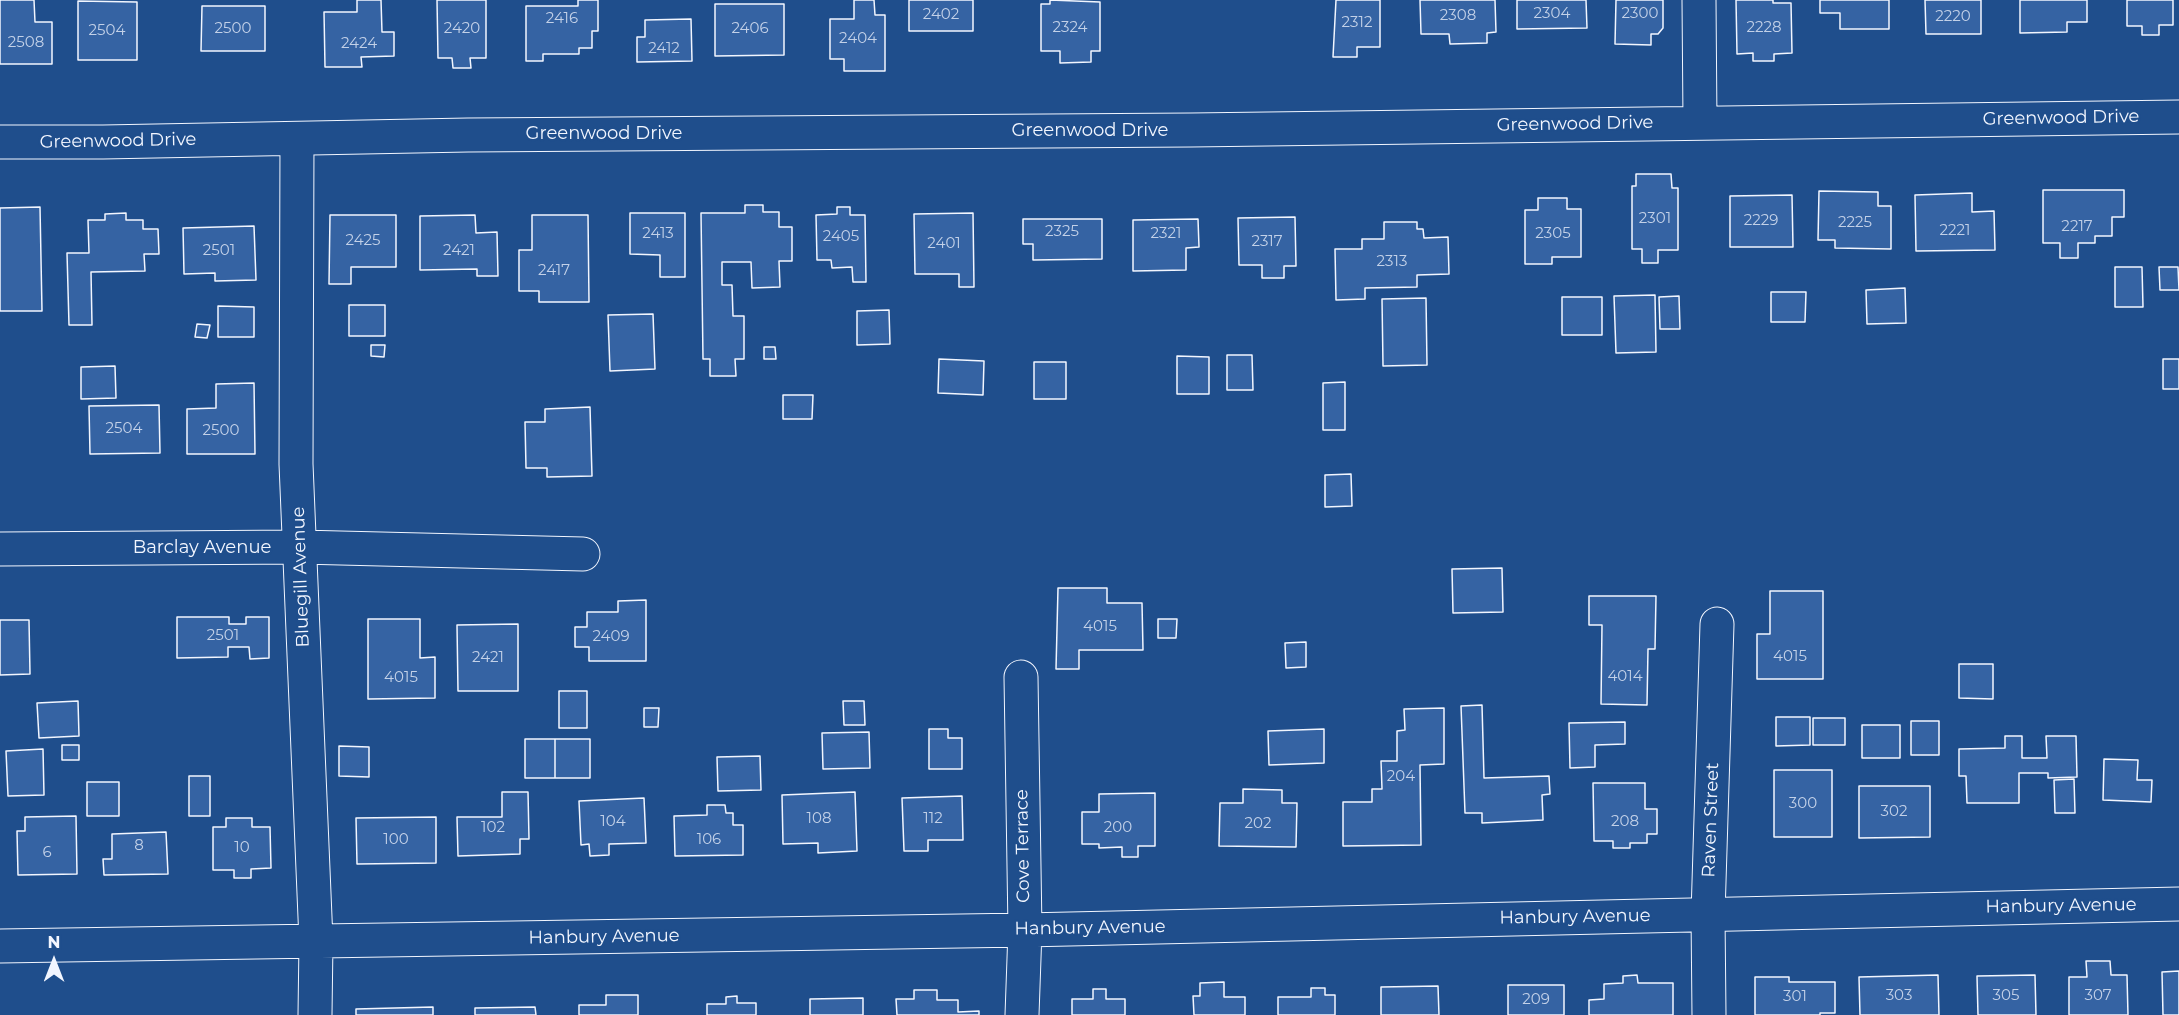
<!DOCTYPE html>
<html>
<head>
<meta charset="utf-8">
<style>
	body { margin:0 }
	#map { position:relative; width:2179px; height:1015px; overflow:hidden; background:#1f4e8c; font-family:Montserrat,sans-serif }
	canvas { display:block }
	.north { position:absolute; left:24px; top:931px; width:60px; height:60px; -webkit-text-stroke:4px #1f4e8c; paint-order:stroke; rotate:0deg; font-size:16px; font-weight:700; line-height:24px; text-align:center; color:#f2f6ff }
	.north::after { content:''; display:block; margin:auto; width:21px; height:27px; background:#f2f6ff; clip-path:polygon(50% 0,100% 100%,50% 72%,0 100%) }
</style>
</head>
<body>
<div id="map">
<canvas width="2179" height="1015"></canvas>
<div class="north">N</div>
</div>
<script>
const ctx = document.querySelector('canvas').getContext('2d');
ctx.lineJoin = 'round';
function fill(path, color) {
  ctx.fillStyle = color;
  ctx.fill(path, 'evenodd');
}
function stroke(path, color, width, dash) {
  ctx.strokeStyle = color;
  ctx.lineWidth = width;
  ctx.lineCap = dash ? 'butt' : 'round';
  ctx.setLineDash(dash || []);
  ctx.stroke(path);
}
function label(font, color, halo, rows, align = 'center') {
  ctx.font = font + ' Montserrat,sans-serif';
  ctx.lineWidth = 4.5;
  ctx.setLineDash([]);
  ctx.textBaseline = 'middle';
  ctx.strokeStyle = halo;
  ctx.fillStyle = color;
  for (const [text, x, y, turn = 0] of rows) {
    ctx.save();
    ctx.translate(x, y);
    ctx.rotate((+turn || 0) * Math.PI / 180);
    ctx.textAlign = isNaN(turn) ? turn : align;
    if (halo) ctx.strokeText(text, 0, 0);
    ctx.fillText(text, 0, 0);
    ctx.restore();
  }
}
const building = new Path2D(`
	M0,0h34l1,22h17v42h-52z
	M357,0h24l1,32h12v24l-33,1 1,10h-37l-1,-55h33z
	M437,0h49v58h-16l1,10h-18l-1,-10h-14z
	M578,0h20v31h-6v17h-13v6h-36v7h-17v-55h52z
	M854,0h20l1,15h10v56h-41v-12h-14v-40h24z
	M909,0h64v31h-64z
	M1050,0l50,2v49h-9v11l-31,1v-12h-19v-47h9z
	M1336,0h44v47h-23v10h-24z
	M1420,0h75l1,32 -9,1v10l-37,1 -1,-10h-28z
	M1517,0h69l1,28 -70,1z
	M1616,0h47v28l-5,6h-7v11l-36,-1z
	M1736,0h37v3h18l1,50 -18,1v7h-21v-8l-16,1z
	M1820,0h69v29h-49v-16h-20z
	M1925,0h56v34h-55z
	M2020,0h67v22h-20v10l-47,1z
	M2127,0h46v25h-14v10h-17v-9h-15z
	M78,1l59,1v58h-59z
	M715,4h69v51l-69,1z
	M202,6h63v45h-64z
	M691,19l1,42 -55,1v-25h8v-17z
	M1636,174h35l1,14h6v62h-20v13h-16v-14h-10v-63h4z
	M2043,190h81v27h-12v19h-17v7h-17v15h-18v-15h-17z
	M1819,191l59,1v14h13v43l-56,-1v-8h-17z
	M1972,193v19l22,-1 1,39 -79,1 -1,-56z
	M1792,195l1,52h-63v-51z
	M1538,198h29v11h14v48h-29v7h-27v-54h13z
	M745,205h18v7h16v15h13v34h-13l1,26 -28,1 -1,-26h-29v23h10l1,31h11v43h-9l1,17h-26v-17h-7l-2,-146h44z
	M40,207l2,104h-42v-103z
	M837,207h13v8h15l1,67h-13l-1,-15 -20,1 -1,-8h-14l-1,-45 21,-1z
	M126,213v7h17v9h15l1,25h-15l1,17 -54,1 1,53h-23l-2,-72h22l-1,-33h17v-6z
	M630,213h55v64h-25v-22l-30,-1z
	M973,213l1,74h-15v-13h-44l-1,-60z
	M330,215h66v52h-45v17h-22z
	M475,215l1,18 21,-1 1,44h-21v-7l-57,1v-54z
	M532,215h56l1,87h-50v-11h-20v-41h13z
	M1295,217l1,49h-12v12h-22v-13h-23l-1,-47z
	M1023,219h79v40l-69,1v-16h-10z
	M1198,219l1,28 -13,1v22l-53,1v-51z
	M1384,222h33v7h6l1,9 24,-1 1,37 -32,1v12l-52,1v11l-29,1 -1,-51h27v-10h22z
	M254,226l2,54 -41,1v-8l-31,1 -1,-46z
	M2115,267h27l1,40h-28z
	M2159,267h19l1,23h-19z
	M1905,288l1,35 -39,1 -1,-34z
	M1771,292h35l-1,30h-34z
	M1655,295l1,57 -40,1 -2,-57z
	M1679,296l1,33h-20l-1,-32z
	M1562,297h40v38h-40z
	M1426,298l1,67 -44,1 -1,-67z
	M349,305h36v31h-36z
	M218,306l36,1v30h-36z
	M889,310l1,34 -33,1v-34z
	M653,314l2,55 -45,2 -2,-56z
	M197,324l13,1 -3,13 -12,-1z
	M371,345h14l-1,12 -13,-1z
	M764,347h11l1,12h-12z
	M1227,355h25l1,35h-26z
	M1177,356l32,1v37h-32z
	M939,359l45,2 -1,34 -45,-2z
	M2163,359h16v30h-16z
	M1034,362h32v37h-32z
	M115,366l1,32 -35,1v-32z
	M1345,382v48h-22v-47z
	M254,383l1,71h-68v-45l29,-1v-24z
	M783,395h30l-1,24h-29z
	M159,405l1,48 -70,1 -1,-48z
	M590,407l2,69 -45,1v-9h-21l-1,-46h20v-13z
	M1351,474l1,32 -27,1v-32z
	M1502,568l1,44 -50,1 -1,-44z
	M1058,588h49v15h35l1,47h-64v19h-23z
	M1770,591h53v88h-66v-45h13z
	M1589,596h67l-1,53h-7l-1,56 -46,-1 1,-79h-13z
	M646,600v61h-57v-14h-14v-20h12v-15h31v-11z
	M177,617h52v7h17v-7h23v41l-19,1 -1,-12h-21v10l-51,1z
	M368,619h52v39l15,-1v41l-67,1z
	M1158,619h19l-1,19h-18z
	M0,620h29l1,54 -30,1z
	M518,624v67h-60l-1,-66z
	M1306,642v25l-20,1 -1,-25z
	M1959,664h34v35l-34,-1z
	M559,691h28v37h-28z
	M78,701l1,35 -40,2 -2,-35z
	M843,701h21l1,24h-21z
	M1482,705l2,73 65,-2 1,18 -8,1 1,25 -61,3v-10h-17l-4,-107z
	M644,708h15l-1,19h-14z
	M1444,708v56l-24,1 1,80 -78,1v-44h29v-13h10l-1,-28h16v-30l8,-1 -1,-21z
	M1776,717h34v28l-34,1z
	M1813,718h32v27h-32z
	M1911,721h28v34h-28z
	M1625,722v22l-30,1v22l-25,1 -1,-45z
	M1862,725h38v33h-38z
	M929,729h19v9h14v31h-33z
	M1324,729v34l-55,2 -1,-34z
	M869,732l1,36 -47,1 -1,-36z
	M2005,736h17v22h25l-1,-22h30l1,41 -29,1v-5h-29v30h-52l-1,-27h-7v-27l46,-1z
	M525,739h30v39h-30z
	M555,739h35v39h-35z
	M62,745h17v15h-17z
	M339,746l30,1v30l-30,-1z
	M43,749l1,46 -36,1 -2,-45z
	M760,756l1,34 -43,1 -1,-34z
	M2104,759l34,1 -1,20h15l-1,22 -48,-2z
	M1774,770h58v67h-58z
	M189,776h21v40h-21z
	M2074,779l1,34h-20l-1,-33z
	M87,782h32v34h-32z
	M1593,783h52v26h12v25h-10v9h-17v5h-17v-7h-19z
	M1859,786h71v51l-71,1z
	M1243,789l39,1v13h15l-1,44 -77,-1 1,-43h23z
	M502,792h26l1,47h-9v15l-62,2 -1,-39h45z
	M855,792l2,59 -39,2v-10l-35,1 -1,-49z
	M1155,793v53h-17v11h-16v-10l-23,1v-4h-17v-32h17v-18z
	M962,796l1,44h-35v11h-24l-2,-53z
	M644,798l2,45 -37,1v11l-19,1 -1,-12 -8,1 -2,-44z
	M707,805h18l1,8h7v12h10v30l-68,1 -1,-40 33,-1z
	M76,816l1,58 -59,1 -1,-44h8v-14z
	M436,817v46l-79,1 -1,-46z
	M226,818h26v9h18l1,41 -20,1v9h-17v-8h-21v-43h13z
	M166,832l2,42 -64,1 -1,-16h9v-25z
	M2086,961h24l1,14h16l1,40h-59v-38h18z
	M2179,971v44h-16l-1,-43z
	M1637,975l1,8h35v32h-84v-15l15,-1v-15l19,-1v-7z
	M1938,975l1,40h-79l-1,-38z
	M2035,975l1,40h-58l-1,-39z
	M1755,977h34v5h46v31h-15v2h-65z
	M1224,982v15h21v18h-51l-1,-19h7v-13z
	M1508,985h56v30h-56z
	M1438,986l1,29h-58v-28z
	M1311,988h14v7h10v20h-57v-18h33z
	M1093,989h13v10h19v16h-53v-16h21z
	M914,990h23v10h21v12l21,-1v4h-82l-1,-16h18z
	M606,995h32v20h-59v-10h27z
	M737,996v7h19v12h-49v-11h19v-7z
	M863,998v17h-53v-16z
	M433,1007v8h-77v-6z
	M535,1007l1,8h-61v-7z`);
fill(building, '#3563a3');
stroke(building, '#f2f6ff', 1.5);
const minor = new Path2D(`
	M1699,0l1,122
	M297,139l-1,325 20,477 -1,74
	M0,142h103l365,-7 723,-5 988,-13
	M0,549l300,-2 283,7
	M1021,677l4,253 -3,85
	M0,946l1025,-16 1154,-26
	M1709,1015l-1,-101 9,-290`);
stroke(minor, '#f2f6ff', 35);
stroke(minor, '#1f4e8c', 33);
label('15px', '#c3d1e8', null, [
	["2304",1552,14],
	["2300",1640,14],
	["2402",941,15],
	["2308",1458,16],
	["2220",1953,17],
	["2416",562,19],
	["2312",1357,23],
	["2324",1070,28],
	["2228",1764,28],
	["2500",233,29],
	["2420",462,29],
	["2406",750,29],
	["2504",107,31],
	["2404",858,39],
	["2508",26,43],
	["2424",359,44],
	["2412",664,49],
	["2301",1655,219],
	["2229",1761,221],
	["2225",1855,223],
	["2217",2077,227],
	["2221",1955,231],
	["2325",1062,232],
	["2413",658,234],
	["2321",1166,234],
	["2305",1553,234],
	["2405",841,237],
	["2425",363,241],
	["2317",1267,242],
	["2401",944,244],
	["2501",219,251],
	["2421",459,251],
	["2313",1392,262],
	["2417",554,271],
	["2504",124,429],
	["2500",221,431],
	["4015",1100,627],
	["2501",223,636],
	["2409",611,637],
	["4015",1790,657],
	["2421",488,658],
	["4014",1625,677],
	["4015",401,678],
	["204",1401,777],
	["300",1803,804],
	["302",1894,812],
	["108",819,819],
	["112",933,819],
	["104",613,822],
	["208",1625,822],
	["202",1258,824],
	["102",493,828],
	["200",1118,828],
	["100",396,840],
	["106",709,840],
	["8",139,846],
	["10",242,848],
	["6",47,853],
	["303",1899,996],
	["305",2006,996],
	["307",2098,996],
	["301",1795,997],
	["209",1536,1000]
]);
label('18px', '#f2f6ff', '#1f4e8c', [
	["Greenwood Drive",2061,118,-1],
	["Greenwood Drive",1575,124,-1],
	["Greenwood Drive",1090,131],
	["Greenwood Drive",604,134],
	["Greenwood Drive",118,141,-1],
	["Barclay Avenue",202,548],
	["Bluegill Avenue",301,577,-92],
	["Raven Street",1711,820,-88],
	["Cove Terrace",1023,846,-91],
	["Hanbury Avenue",2061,906,-1],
	["Hanbury Avenue",1575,917,-1],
	["Hanbury Avenue",1090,928,-1],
	["Hanbury Avenue",604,937,-1]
]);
</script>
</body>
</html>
